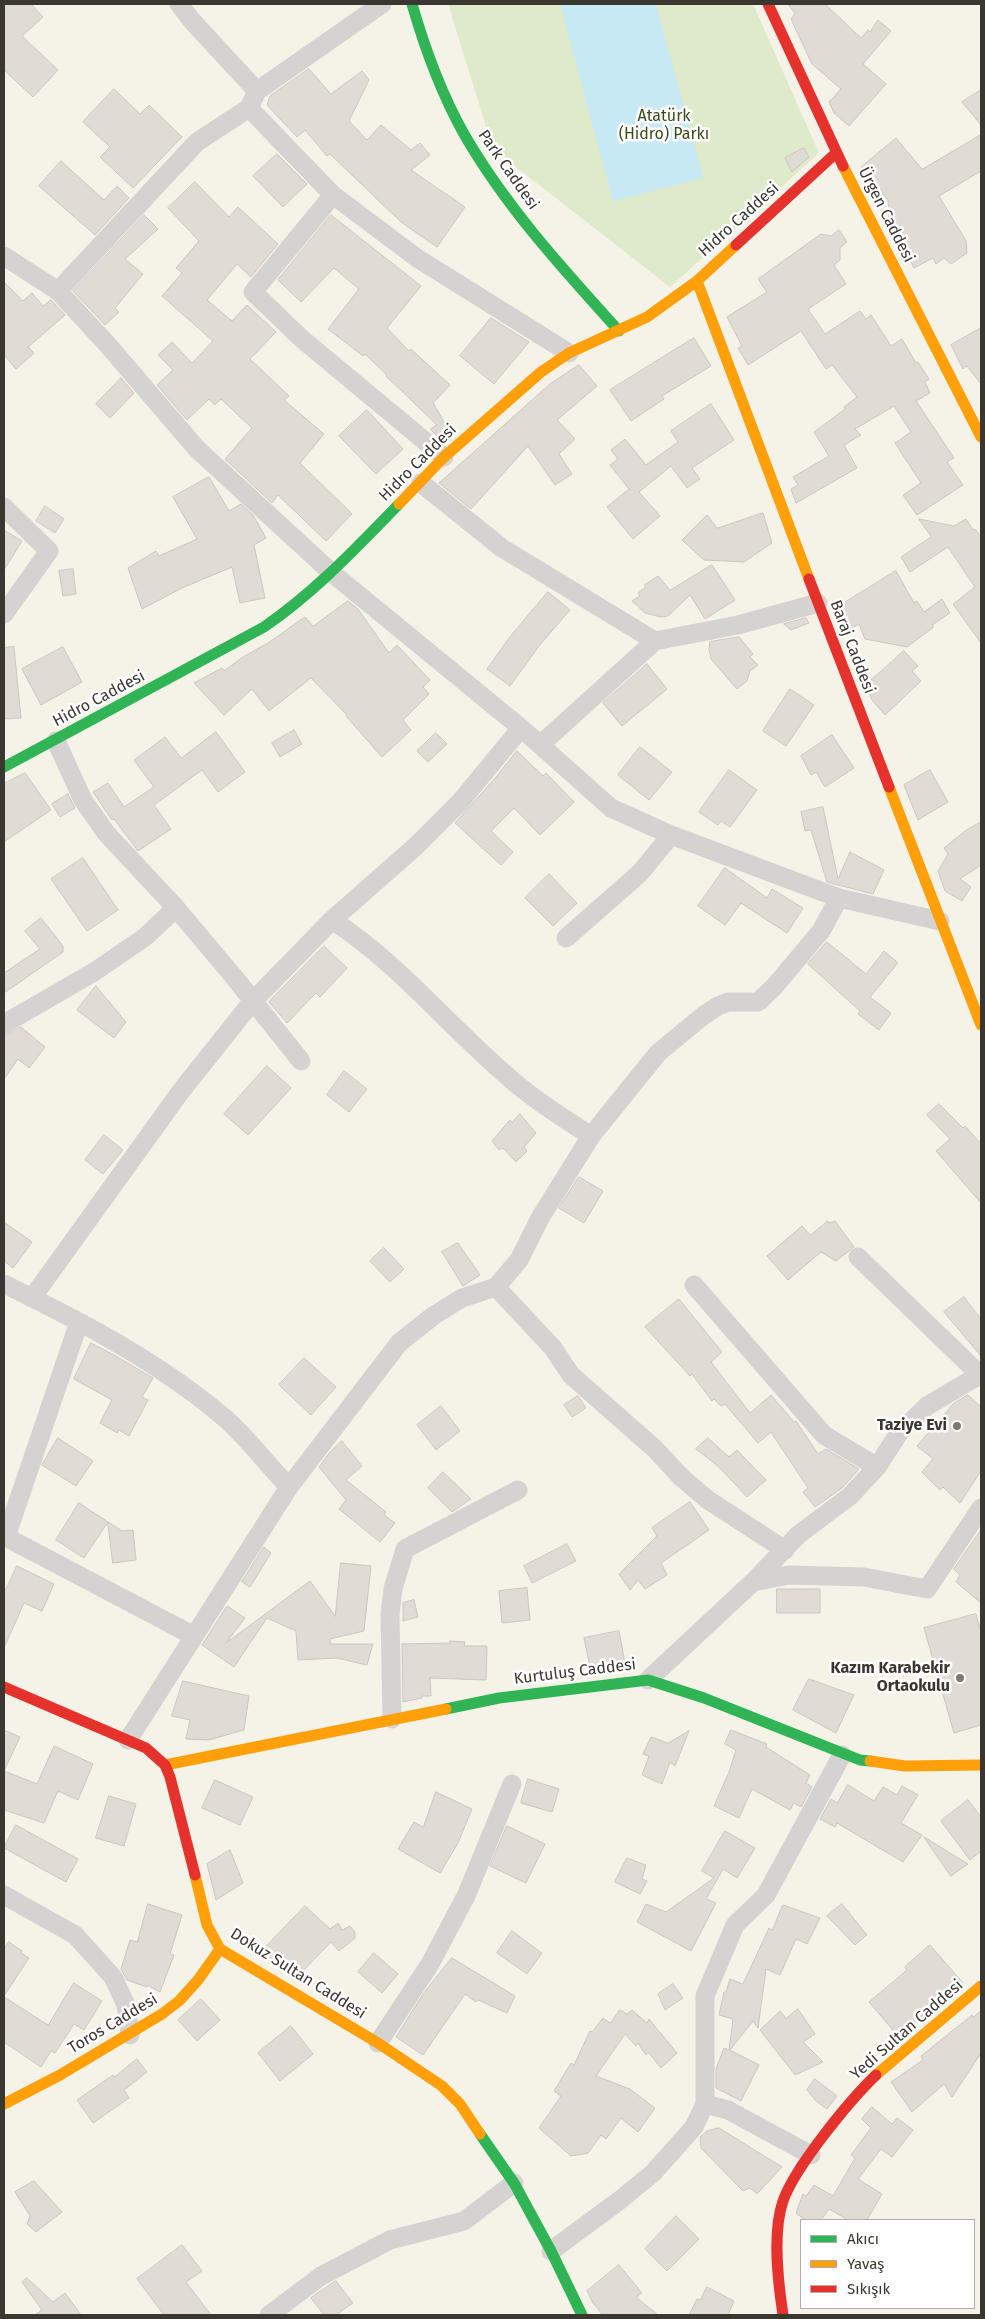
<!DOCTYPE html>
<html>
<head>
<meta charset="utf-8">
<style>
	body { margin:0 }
	#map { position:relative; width:985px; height:2319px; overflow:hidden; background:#f5f3e8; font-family:"Fira Sans",sans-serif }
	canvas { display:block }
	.frame { position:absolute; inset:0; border:5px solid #39372f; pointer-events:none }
	.legend { position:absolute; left:800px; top:2219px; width:175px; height:90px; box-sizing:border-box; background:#fff; border:1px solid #b0afac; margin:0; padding:6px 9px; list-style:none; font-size:15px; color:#39372f }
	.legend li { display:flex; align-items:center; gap:10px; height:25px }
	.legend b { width:25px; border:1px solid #b0afac }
</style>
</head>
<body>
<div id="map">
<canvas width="985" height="2319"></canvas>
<div class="frame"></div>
<ul class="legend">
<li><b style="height:6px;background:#30b455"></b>Akıcı</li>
<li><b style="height:6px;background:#ff9f0a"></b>Yavaş</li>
<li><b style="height:6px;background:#e5322d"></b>Sıkışık</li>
</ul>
</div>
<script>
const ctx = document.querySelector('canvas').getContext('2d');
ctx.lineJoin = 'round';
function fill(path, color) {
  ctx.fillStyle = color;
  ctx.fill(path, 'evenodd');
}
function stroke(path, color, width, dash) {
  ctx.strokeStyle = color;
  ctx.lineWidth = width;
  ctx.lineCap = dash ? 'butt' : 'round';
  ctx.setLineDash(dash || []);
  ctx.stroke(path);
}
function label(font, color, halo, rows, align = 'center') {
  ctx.font = font + ' "Fira Sans",sans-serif';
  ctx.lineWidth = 5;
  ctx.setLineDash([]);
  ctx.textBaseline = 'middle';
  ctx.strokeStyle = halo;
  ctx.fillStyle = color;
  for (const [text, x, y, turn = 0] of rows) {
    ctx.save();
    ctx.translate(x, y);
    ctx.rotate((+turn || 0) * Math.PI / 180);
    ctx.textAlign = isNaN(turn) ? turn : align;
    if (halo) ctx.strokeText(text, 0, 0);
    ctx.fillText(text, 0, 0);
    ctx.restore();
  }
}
fill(new Path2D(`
	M448,4h305l66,149 -149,134 -177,-138z`), '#deeaca');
fill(new Path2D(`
	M560,4h96l47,174 -90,23z`), '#c7eaf5');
const building = new Path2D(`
	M4,4h27l12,13 -21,19 36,34 -25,27 -29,-27z
	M788,4h37l36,34 7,-8 2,2 8,-12 13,11 -28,33 23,20 -37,42 -15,-13 -5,-11 12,-13 -29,-25 -21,-45 4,-5z
	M309,69l22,25 31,-23 7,9 -20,41 18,19 14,-15 30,25 9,-7 10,12 -19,15 54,37 -28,40 -36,-25 -71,-68 -3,2 -22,-26 -8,7 -30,-32 3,-9z
	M114,89l26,25 9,-9 33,32 -49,51 -33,-31 10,-10 -27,-25z
	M981,90v35l-19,-23z
	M981,135v36l-42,25 27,45 1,12 -16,11 -7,-6 -8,6 -3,-6 -19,10 -25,-46 -1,-22 -27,-33 35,-29 26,31z
	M804,148l5,9 -17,15 -7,-14z
	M277,154l30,30 -24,23 -30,-31z
	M61,161l43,39 13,-14 12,12 -34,37 -56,-49z
	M195,182l34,35 9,-10 40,37 -27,33 -14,-13 -30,36 25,21 15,-16 29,27 -26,27 39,37 -5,4 40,34 -24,29 52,51 -26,27 -48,-46 -6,8 -47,-44 27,-31 -31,-29 -6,6 -6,-6 -22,21 -30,-35 16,-15 -15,-15 14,-13 20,21 21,-22 -51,-45 20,-23 -6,-5 23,-27 -31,-33z
	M144,215l14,14 -33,30 18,15 -28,34 4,4 -14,13 -32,-34z
	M331,215l90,71 -34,42 22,23 2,-2 39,36 -17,18 17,29 -9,8 -11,-11 7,-4 -51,-49 1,-1 -22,-21 -2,2 -35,-27 31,-40 -25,-21 -33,34 -23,-22z
	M839,230l8,12 -7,6v12l-6,5 12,19 -38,25 17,25 35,-23 6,8 5,-4 20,31 11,-7 14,24 2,-1 11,17 -4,3 5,11 -14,8 38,57 -7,4 16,23 -46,30 -14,-20 18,-12 -26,-40 16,-11 -17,-26 -39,23 6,6 -17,10 13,23 -61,35 -5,-14 7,-4 -5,-8 36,-21 -15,-24 31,-23 -1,-2 13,-10 -25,-32 -6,4 -25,-38 -53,34 -10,-17 4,-2 -15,-29 40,-25 -9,-13 63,-45 10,2z
	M4,282l19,19 9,-8 11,13 8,-6 14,15 -37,32 6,6 -18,16 -12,-14z
	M491,318l38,24 -35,42 -34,-28z
	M981,328v56l-14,-18 -4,3 -12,-24z
	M694,338l17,28 -49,30 2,3 -33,22 -21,-31z
	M579,365l18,21 -40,34 18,19 -16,15 13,20 -17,11 -27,-39 -57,63 -32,-26 111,-99z
	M121,378l13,15 -24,25 -14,-14z
	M711,404l23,36 -42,28 8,11 -13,9 -16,-22 -32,26 21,24 -27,23 -26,-32 22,-18 -19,-24 8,-6 -7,-9 14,-11 21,26 32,-23 -7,-11z
	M367,410l36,39 -27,25 -37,-38z
	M209,477l20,34 12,-7 12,11 13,23 -12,7 11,53 -25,5 -8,-36 -50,21 -40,21 -14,-41 28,-17 3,5 38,-17 -24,-42z
	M45,506l19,13 -9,14 -19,-12z
	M763,513l9,30 -28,19 -40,-2 -22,-20 25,-25 10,13z
	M919,519l35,7 12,-7 7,11 2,-1 6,8v106l-28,-39 22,-17 -27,-40 -38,25 -9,-15 30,-20z
	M4,530l18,11 -18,29z
	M712,565l23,35 -30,19 -15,-24 -22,21 -7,1 -16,-4 -13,-12 8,-5 -2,-3 8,-6 -2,-2 14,-9 12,14z
	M73,569l3,25 -13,2 -4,-25z
	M896,571l18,32 3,-2 7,11 18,-13 8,14 -18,12 2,2 -27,20 -42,-8 -6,-15 -14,8 -9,-24z
	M548,592l22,18 -31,36 -29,40 -23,-17 22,-31z
	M348,601l10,8 31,44 8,-8 33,35 -7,7 6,7 -26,26 8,10 -29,27 -36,-41 1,-1 -36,-37 -42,33 -17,-22 -28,26 -30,-32 28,-15 2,3 19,-14 25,-14 37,-26 8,9z
	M806,618l3,5 -18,7 -7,-6z
	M739,637l14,17 -3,3 8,8 -8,6 -3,10 -10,8 -26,-30 -2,-10 1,-7z
	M14,647l7,71 -17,1v-71z
	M63,647l19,35 -41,23 -19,-36z
	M904,651l14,15 -6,5 9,10 -36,34 -13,-15 -6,-15z
	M647,664l20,25 -45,37 -19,-23z
	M790,689l24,16 -28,41 -23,-15z
	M294,730l8,14 -22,13 -8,-14z
	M216,732l29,40 -27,20 -16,-22 -48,35 17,24 -33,22 -24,-32 -2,1 -19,-28 15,-9 16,24 30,-20 -20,-27 31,-23 16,21z
	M436,733l11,11 -19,18 -11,-11z
	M832,735l22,33 -29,19 -9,-15 -5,3 -10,-19z
	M640,747l32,25 -23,28 -31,-25z
	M517,751l26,25 3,-3 28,29 -34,33 -26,-27 -23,23 22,21 -12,13 -46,-42 42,-47z
	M729,770l28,20 -27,37 -9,-6 -3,4 -19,-13z
	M930,770l18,32 -30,18 -14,-35z
	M25,773l26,37 -47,32v-58z
	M68,794l7,14 -15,9 -8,-13z
	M823,807l15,72 12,-27 34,18 -11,24 -46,-12 -16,-52 -6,1 -4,-19z
	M981,822v43l-21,14 11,8 -9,14 -17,-10 -7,-20 10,-17 -4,-6 21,-17z
	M83,858l35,52 -31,21 -36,-52z
	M725,868l42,30 5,-9 31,19 -16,25 -46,-30 -16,22 -27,-19z
	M549,874l28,29 -24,23 -28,-28z
	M41,918l22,28v6l-59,41v-20l36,-24 -15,-18z
	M827,942l39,32 18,-23 14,12 -28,34 21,16 -12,17 -21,-16 2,-3 -52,-47z
	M324,946l23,22 -27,29 -4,-4 -29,30 -18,-21z
	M96,986l30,36 -12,16 -37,-28z
	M21,1027l24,20 -16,21 -11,-9 -14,20v-43z
	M267,1066l24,22 -43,47 -24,-21z
	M344,1071l23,18 -18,23 -22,-17z
	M939,1104l24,24 2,-2 16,18v59l-45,-52 14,-12 -23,-24z
	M520,1114l16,19 -12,14 3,4 -11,11 -13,-14 -4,2 -7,-9 18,-21 2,2z
	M104,1135l19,15 -20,24 -18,-14z
	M579,1177l24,14 -19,32 -25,-15z
	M828,1221l2,2 5,-2 19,26 -18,14 -15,-9 -33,28 -21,-24 35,-30 8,9z
	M4,1222l28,20 -19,26 -9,-7z
	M458,1243l22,32 -17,11 -21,-34z
	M384,1248l20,21 -14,13 -20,-21z
	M964,1297l17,22v37l-37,-44z
	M679,1299l43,53 -11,10 39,51 21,-18 23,27 2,-1 22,33 8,-5 33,20 -17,19 -27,19 -12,-15 5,-4 -37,-56 -13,11 -33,-39 -4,2 -7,-7 -2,2 -20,-27 -2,2 -45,-49z
	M91,1343l23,12 39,23 -11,19 6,3 -19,36 -10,-6 -2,3 -17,-10 12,-23 -38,-21z
	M304,1358l32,29 -25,28 -32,-30z
	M968,1395l13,12v64l-21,32 -17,-16 -3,3 -18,-18 11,-13 -16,-13 36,-42z
	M578,1396l8,12 -14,9 -8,-12z
	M441,1406l19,25 -24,19 -19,-25z
	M58,1438l35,23 -17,25 -34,-21z
	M708,1438l21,19 8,-7 29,30 -19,17 -28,-30 -23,-18z
	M342,1441l20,25 -16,14 40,32 -2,3 11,8 -15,19 -41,-33 7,-9 -27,-33 12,-16z
	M443,1472l28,27 -19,13 -24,-24z
	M690,1502l19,28 -48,33 6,12 -22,14 -7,-9 -8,10 -11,-16 38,-38 -5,-8z
	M79,1503l29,19 -24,36 -28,-18z
	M108,1522l14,9 11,-1 3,30 -23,3z
	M981,1530v73l-25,-21 4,-7 -6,-6z
	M567,1544l9,17 -44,22 -8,-17z
	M264,1547l7,6 -21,34 -8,-5z
	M341,1563l30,3 -7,65 -34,8v5h43l-6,21 -30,-7 -39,2 -2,-29 -29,-13 -33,49 -32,-22 25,-39 18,12 -19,25 84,-62 25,35z
	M17,1566l37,18 -12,27 -18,-8 -20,45v-54z
	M527,1588l3,32 -28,3 -3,-32z
	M777,1589h43v24h-43z
	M414,1600l4,17 -15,4v-18z
	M976,1614l5,18v93l-27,8 -30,-105z
	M619,1631l7,37 -35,4 -7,-34z
	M450,1641l15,1 -1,4h23l-1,34 -56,-2 1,18h-9v2l-19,4 -1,-58 48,-1z
	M809,1679l45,16 -18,38 -43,-23z
	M183,1681l66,15 -5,34 -35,10 -23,-1 4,-19 -18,-4z
	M4,1730l16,7 -16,34 33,13 17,-38 39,18 -15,36 -20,-9 -14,32 -40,-13z
	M731,1730l36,14 -1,3 44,28 -4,8 6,4 -11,20 -7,-4 -4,7 -38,-21 -13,29 -25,-12 15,-34 7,-22 -11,-6z
	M689,1731l-14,35 -5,-4 -8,22 -20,-9 7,-19 -6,-2 8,-17 17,6z
	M528,1779l31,10 -7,23 -31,-9z
	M215,1780l38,17 -13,28 -38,-17z
	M848,1785l26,16 9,-14 14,8 5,-9 16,9 -17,28 21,12 -19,27 -66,-39 -2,4 -15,-8 11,-20 6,4z
	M436,1792l36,17 -14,34 -18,30 -42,-24 16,-27 9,5z
	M109,1796l27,8 -12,42 -28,-8z
	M968,1800l13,17v34l-11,9 -29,-39z
	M16,1825l62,34 -12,23 -62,-34z
	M507,1826l38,18 -19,39 -36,-17z
	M725,1831l30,17 -18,30 -14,-9 -17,30 10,4 -25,48 -54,-29 9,-18 20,8 48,-34 -12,-7z
	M924,1837l44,27 -17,12z
	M230,1850l13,33 -27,17 -9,-36z
	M627,1858l19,7 -4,14 5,2 -7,13 -25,-12z
	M148,1904l34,11 -12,39 4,1 -14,37 -13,-7v2l-20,-7 -6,-11 9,-29 7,2z
	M842,1904l25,31 -12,10 -28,-29z
	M783,1905l37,13 -13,26 -11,-5 -16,36 -14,-6 -8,59 -5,-7 -23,29 29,15 -18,36 -25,-13v-19l8,-21 5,2 4,-31 -14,-4 5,-23h2l4,-13 13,5 26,-56 3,2z
	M305,1906l25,23 8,-6 4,7 8,-4 5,6v6l-16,13 -8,-9 -34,35 -20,-12 -15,-14z
	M512,1931l30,22 -15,21 -30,-21z
	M9,1942l13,9 -1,2 8,5 -25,38v-47z
	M930,1945l33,38 -65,53 -29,-34 38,-32 -2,-3z
	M374,1953l24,21 -16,19 -24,-21z
	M452,1958l63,38 -8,17 -29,-13 -2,2 -11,-8 -42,61 -27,-18 27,-43z
	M74,1983l28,18 -18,29 -10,-6 -19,29 -4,-2 -10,16 -37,-25v-45l44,28z
	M673,1984l10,14 -18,12 -7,-16z
	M201,1999l19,21 -23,21 -19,-21z
	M798,2009l17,25 -12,8 20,20 -28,13 -35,-45 20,-19 6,7z
	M620,2010l7,4 5,-4 15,13 2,-4 28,34 -16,15 -13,-16 -2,3 -8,-12 -2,3 -11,-12 -29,42 34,13 25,19 -17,24 -17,-14 -15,21 -5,-4 -13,18 -17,3 -32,-28 22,-32 -7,-5 17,-28 3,2 16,-34 2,1 11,-14 7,5z
	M981,2011v42l-29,44 -8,-13 -32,28 -21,-30 32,-22 -2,-4 51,-41 1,2z
	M291,2026l22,28 -33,27 -22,-28z
	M137,2059l10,13 -23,18 5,8 -36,25 -16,-23 36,-25 1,2z
	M815,2079l22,17 -10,13 -11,-8 -9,-11z
	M872,2107l20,17 5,-6 16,12 -21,27 -11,-8 -23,30 24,15 -15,26h-19l-19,-11 -8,11h-16l-9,-7 7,-19 3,2 8,-11 19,11 22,-38 -4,-3 20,-27 -9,-9z
	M719,2128l63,39 -25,27 -7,-6 -7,3 -42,-43 -1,-11 7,-6z
	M34,2181l28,31 -26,20 -9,-8 3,-8 -15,-24z
	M676,2216l23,23 -32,32 -22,-22z
	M182,2245l20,26 -16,11 25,33h-47l-27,-36z
	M619,2265l23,28 -6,4 22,18h-55l-10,-12 -6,-12z
	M27,2278l26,24 12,-9 16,22h-46l7,-5 -20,-28z
	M336,2281l17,22 -17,12h-12l-13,-17z
	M707,2287l27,14 -6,14h-39l8,-16 3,1z`);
fill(building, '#e1dbd6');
stroke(building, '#cbc6c0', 1);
stroke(new Path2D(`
	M179,4l14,18 64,69
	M249,108l84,87 84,63 152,95
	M333,195l-80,97 49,47 142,118
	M4,256l54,35 49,53 90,105 135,124 189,155 90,80 60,27 168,63 101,23
	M58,291l139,-149 52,-34 8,-17 125,-87
	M421,483l81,65 153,93 -115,104
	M4,507l45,44 -45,63
	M655,641l83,-16 80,-22
	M56,741l27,59 23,33 70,75 58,69 67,84
	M332,920c65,42 115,104 173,154 26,24 57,43 86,62
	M566,938l74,-65 31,-38
	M4,1024l90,-52 51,-35 31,-29
	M858,1257l121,117
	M4,1284c78,38 157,79 223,136 22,20 41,45 62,67
	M694,1285l130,150 53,32
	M496,1287l57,61 18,27 84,74 26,28 27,23 77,50
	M32,1298l149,-207 71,-89 80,-82 84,-74 44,-44 61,-74
	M4,1536l190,100
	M6,1537l73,-215
	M753,1582l45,-47 52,-39 27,-29 22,-34 28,-27 54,-32
	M648,1680l105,-98 36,-7 75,2 63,12 54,-81
	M392,1719l-2,-104 3,-26 12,-40 113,-59
	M128,1740l161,-253 110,-144 34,-27 29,-18 34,-11 23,-27 21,-42 51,-82 67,-83 46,-38 14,-9 10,-4h30l16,-15 47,-56 18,-33
	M4,1895l71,40 38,42 13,28 4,30
	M378,2043l52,-79 36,-68 46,-112
	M705,2104l23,6 83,45
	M551,2251l69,-51 33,-27 41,-46 11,-23v-108l30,-71 31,-30 76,-140
	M269,2315l52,-39 69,-36 74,-19 50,-38`), '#d4d3d1', 19);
stroke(new Path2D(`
	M412,4c13,45 29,89 52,130 42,73 99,135 155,197
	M4,767l260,-140c51,-35 92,-79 135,-123
	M446,1709l53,-11 149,-18 56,18 156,62 10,1
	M480,2134l34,49 37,68 31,64`), '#30b455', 11);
stroke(new Path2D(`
	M843,166l138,271
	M697,281l112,298
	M399,504l45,-47 97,-85 28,-19 78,-36 50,-36 39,-36
	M889,787l92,238
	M870,1761l35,5 76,-1
	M165,1765l281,-56
	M195,1875l12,50 13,24 158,94 64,43 18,18 20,30
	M876,2075l105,-89
	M4,2104l56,-29 102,-61 17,-13 19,-21 22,-31`), '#ff9f0a', 11);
stroke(new Path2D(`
	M768,4l75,162
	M736,245l100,-92
	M809,579l80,208
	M4,1687l142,61 19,17 5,12 25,98
	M783,2315c-5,-33 -11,-82 0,-114 12,-34 66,-100 93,-126`), '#e5322d', 11);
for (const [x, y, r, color] of [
	[957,1426,5,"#7b7970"],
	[960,1678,5,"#7b7970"]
]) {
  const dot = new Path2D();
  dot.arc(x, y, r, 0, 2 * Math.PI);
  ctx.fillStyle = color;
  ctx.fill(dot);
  stroke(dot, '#fff', 2);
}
label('16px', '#364b15', '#fff', [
	["Atatürk",664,117],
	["(Hidro) Parkı",664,135]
]);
label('16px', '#39372f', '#fff', [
	["Park Caddesi",508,170,55],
	["Ürgen Caddesi",886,215,63],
	["Hidro Caddesi",739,220,-42],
	["Hidro Caddesi",418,463,-45],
	["Baraj Caddesi",852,647,69],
	["Hidro Caddesi",99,699,-28],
	["Kurtuluş Caddesi",575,1672,-7],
	["Dokuz Sultan Caddesi",298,1974,32],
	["Toros Caddesi",113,2024,-31],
	["Yedi Sultan Caddesi",907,2030,-41]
]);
label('bold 16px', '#39372f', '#fff', [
	["Taziye Evi",947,1426],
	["Kazım Karabekir",950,1669],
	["Ortaokulu",950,1687]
], 'right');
</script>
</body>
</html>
